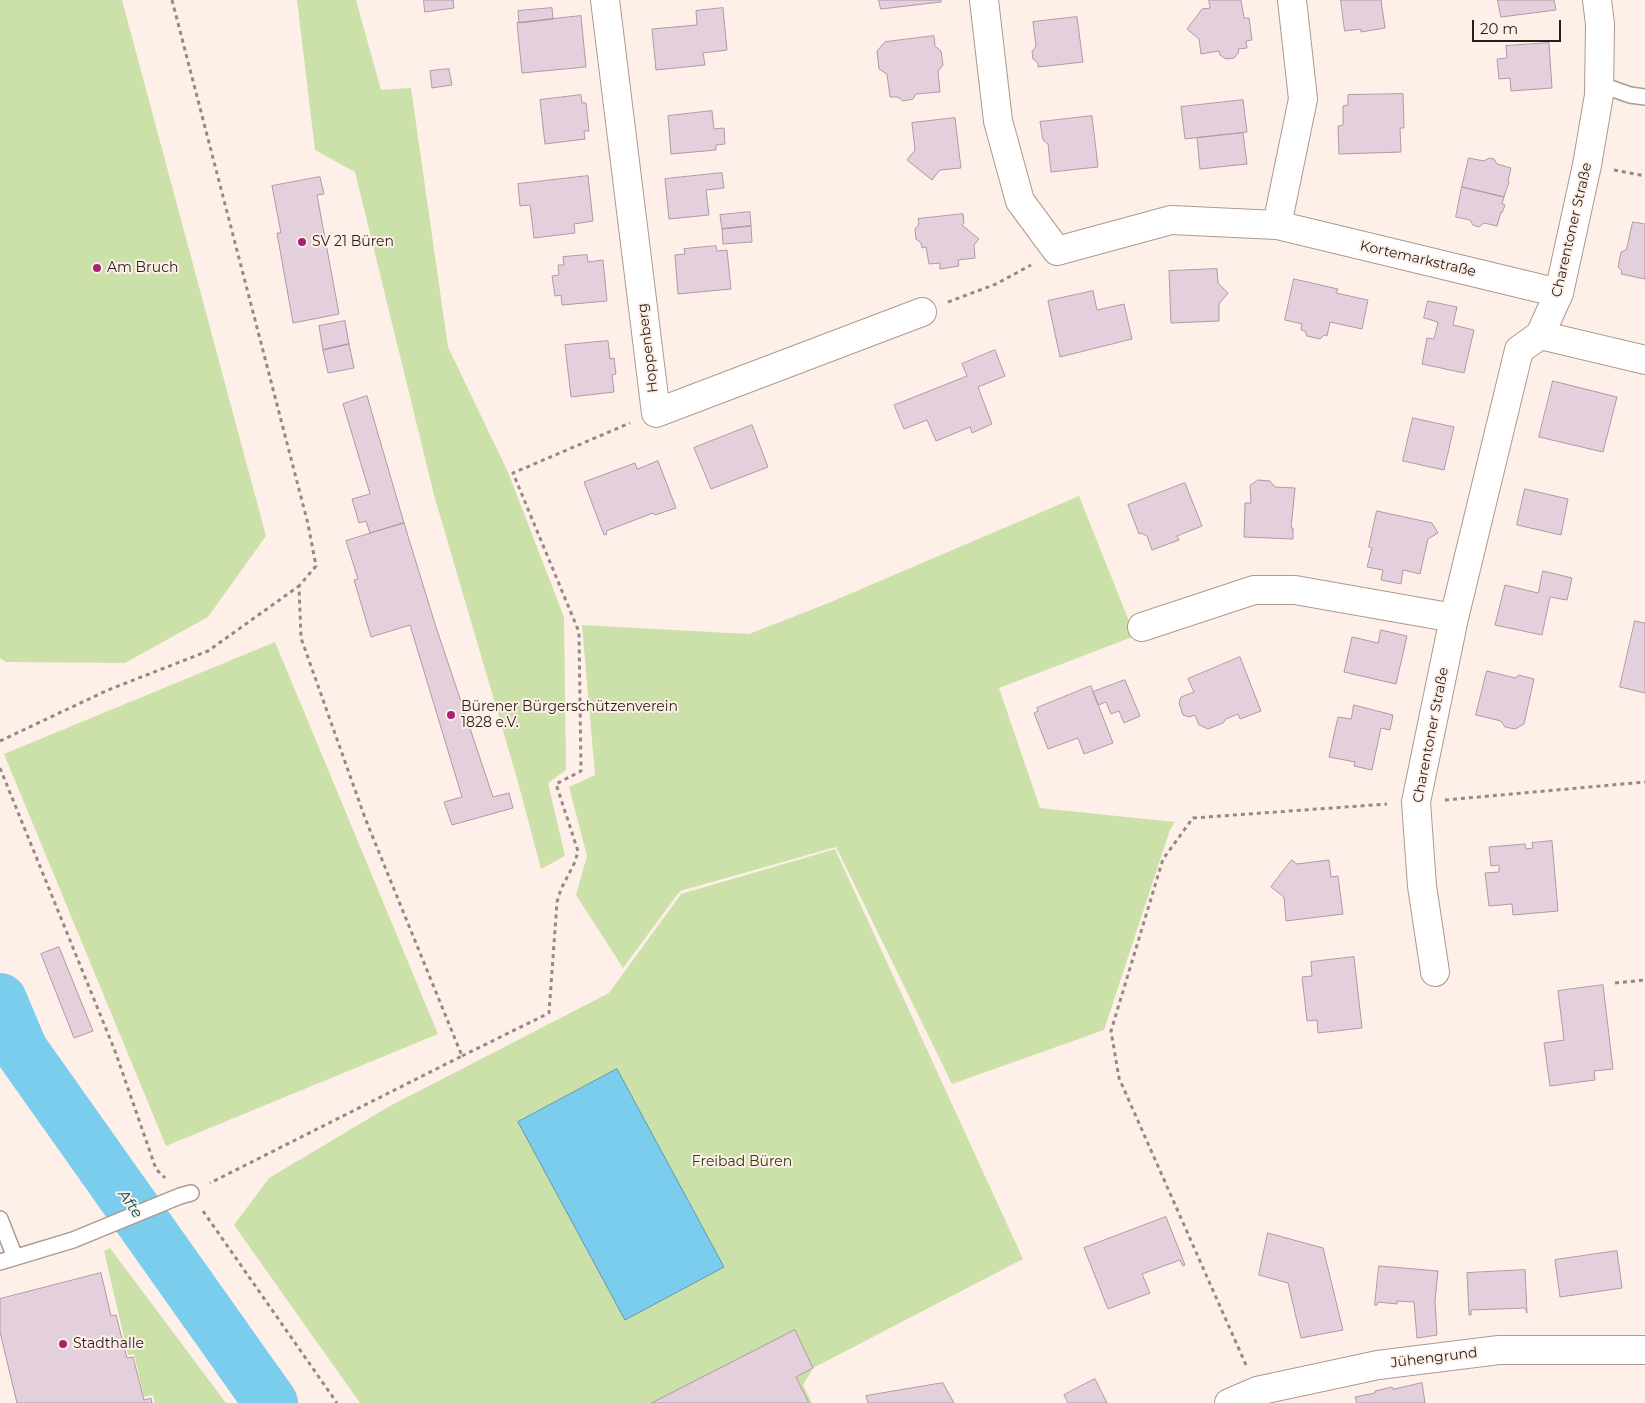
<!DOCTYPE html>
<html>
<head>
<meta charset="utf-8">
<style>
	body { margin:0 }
	#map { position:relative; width:1645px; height:1403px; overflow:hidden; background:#fef0e8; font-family:Montserrat,sans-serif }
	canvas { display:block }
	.scale { position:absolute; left:1472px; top:20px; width:89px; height:22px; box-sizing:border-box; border:2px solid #261e19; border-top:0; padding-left:6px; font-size:15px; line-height:18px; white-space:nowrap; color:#261e19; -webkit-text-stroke:4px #fef0e8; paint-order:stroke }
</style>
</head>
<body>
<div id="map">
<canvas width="1645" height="1403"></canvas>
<div class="scale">20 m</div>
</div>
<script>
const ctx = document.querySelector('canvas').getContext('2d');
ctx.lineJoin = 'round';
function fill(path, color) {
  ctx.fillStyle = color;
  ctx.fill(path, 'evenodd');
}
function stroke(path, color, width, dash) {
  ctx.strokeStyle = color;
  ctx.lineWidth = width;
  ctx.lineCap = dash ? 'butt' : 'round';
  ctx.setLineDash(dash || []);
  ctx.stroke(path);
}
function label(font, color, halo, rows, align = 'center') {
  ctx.font = font + ' Montserrat,sans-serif';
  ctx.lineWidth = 4;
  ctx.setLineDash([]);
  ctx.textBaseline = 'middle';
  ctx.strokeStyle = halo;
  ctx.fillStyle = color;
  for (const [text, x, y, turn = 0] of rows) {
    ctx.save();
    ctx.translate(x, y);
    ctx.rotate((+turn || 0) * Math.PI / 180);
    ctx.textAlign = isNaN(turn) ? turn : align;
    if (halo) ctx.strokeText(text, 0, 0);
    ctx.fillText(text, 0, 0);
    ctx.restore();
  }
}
fill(new Path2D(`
	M0,0h122l144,536 -58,81 -83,46 -119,-1 -6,-4z
	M297,0h59l25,90 30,-2 37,259 60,125 56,145 2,153 -18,13 17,73 -24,13 -23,-87 -84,-287 -79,-323 -40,-22z
	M1079,496l56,140 -136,52 41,120 135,14 -5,8 -66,200 -152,54 -116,-237 -156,44 -57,77 -47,-73 11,-39 -18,-69 26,-12 -13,-150 167,9 77,-30z
	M275,642l163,392 -272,112 -162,-392z
	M835,849l188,410 -210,109 -10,17 9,18h-452l-126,-178 35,-47 119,-71 221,-114 72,-99z
	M110,1248l116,155h-71l-2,-8 -9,2 -10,-43 -6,1 -24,-104z`), '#cce1a9');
const water = new Path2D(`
	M617,1069l107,198 -99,53 -107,-198z`);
fill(water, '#7bcdee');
stroke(water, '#6298ae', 1);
stroke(new Path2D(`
	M0,1000l21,50 250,353`), '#7bcdee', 54);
const building = new Path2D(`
	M424,0h29l1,8 -29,4z
	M879,0h62v2l-60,7z
	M1209,0h32l3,18h5l3,22 -6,1 1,7 -9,1 1,3 -5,6 -8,1 -6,-4 -1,-4 -18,3 -2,-15 -12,-10 15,-20 8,-1z
	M1341,0h40l4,28 -24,4v-3l-16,2z
	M1498,0h56l2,10 -55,7z
	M552,8l1,11 -34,4 -1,-12z
	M723,8l4,42 -24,3 2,12 -49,5 -4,-41 45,-4 -1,-14z
	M581,16l5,51 -64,6 -5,-50z
	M1077,17l6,45 -45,5v-4l-5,-4 -1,-7 4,-6 -3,-24z
	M934,36l1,10 6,5 2,14 -5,6 2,21 -24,2 -3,5 -10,2 -5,-4h-8l-3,-23 -8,-5 -2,-18 8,-9z
	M1549,43l3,45 -41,3 -1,-13 -11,1 -2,-20 10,-1 -1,-12z
	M449,69l3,16 -20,3 -2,-17z
	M1403,94l1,34h-4l1,24 -62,2 -1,-28 5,-1v-19l5,-1v-10z
	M581,95l1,8h4l3,28h-5l1,8 -40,5 -5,-44z
	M1243,100l4,32 -62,7 -4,-32z
	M712,111l2,18 10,-1 1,16 -9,1v5l-45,4 -3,-38z
	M1092,116l6,51 -47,5 -3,-28 -5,-4 -3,-18z
	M955,118l6,50 -21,2 -8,10 -25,-20 8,-10 -3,-27z
	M1243,133l4,31 -47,5 -3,-31z
	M1469,158l15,3 5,-3 5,1 3,5 14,4 -3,13 1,1 -5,15 -42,-10z
	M722,173l2,15 -18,2 3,25 -40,4 -4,-40z
	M588,176l5,45 -19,3 1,9 -41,5 -4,-33 -10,1 -2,-22z
	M320,177l4,17 -7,1 22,119 -46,9 -16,-90h4l-9,-47z
	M1462,187l42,10 -2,7 3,1 -3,8 -1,-1 -4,14 -13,-3 -5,4 -6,-2 -3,-5 -14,-3z
	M750,212l1,14 -29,3 -2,-14z
	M963,214l1,9 -2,2 17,14 -5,6 1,13 -17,2 1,6 -19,3v-6l-11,1 -3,-17 -4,1 -1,-5 -5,-4 -1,-10 4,-5 -1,-5z
	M1633,222l12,2v55l-24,-5 1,-3 -4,-4 3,-15 5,-2z
	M751,226l1,16 -29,2 -1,-15z
	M716,246l1,5 10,-1 4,39 -53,5 -3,-39 10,-1 -1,-5z
	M587,255l1,7 15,-2 4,41 -45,4 -1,-10 -6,1 -3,-20 7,-1 -1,-10h6l-1,-8z
	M1217,269l1,14 10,10 -9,11v17l-48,2 -2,-52z
	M1294,279l44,10 -2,4 32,7 -6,29 -32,-7 -3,14 -3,-1 -4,4 -13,-3 -2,-5 -4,-1 1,-6 -17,-4z
	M1093,291l4,19 27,-6 8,35 -72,18 -12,-56z
	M1428,301l29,6 -4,18 21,5 -10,43 -42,-9 5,-26 7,1 4,-17 -14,-4z
	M345,321l4,23 -26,6 -4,-24z
	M608,341l2,18 4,-1 2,16 -4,1 2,17 -43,5 -6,-52z
	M349,344l5,24 -26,5 -5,-23z
	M995,350l10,26 -27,11 14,37 -20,9 -2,-6 -34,14 -9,-21 -23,9 -10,-24 73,-29 -5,-12z
	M1553,381l64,16 -14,55 -64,-15z
	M367,396l37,127 -34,10 -4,-12 -7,2 -7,-24 18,-5 -27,-90z
	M1413,418l41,9 -10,43 -41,-9z
	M752,425l16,42 -57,22 -17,-41z
	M658,461l18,47 -21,7 -2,-2 -47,18 1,3 -3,1 -20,-53 51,-19 2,6z
	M1258,480l12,1 5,6 20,1 -4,40h2v11l-49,-2 1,-34h6l-1,-17z
	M1185,483l17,43 -25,10 2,4 -27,10 -5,-14 -6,-3 -2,1 -11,-29z
	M1525,489l43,10 -7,36 -44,-10z
	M1377,511l55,12 6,10 -10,6 -8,35 -17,-4 -2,14 -20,-4 2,-10 -16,-3 5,-19 -3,-1z
	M404,523l31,101 58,173 16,-4 4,15 -61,17 -8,-23 18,-5 -52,-172 -39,12 -17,-57 4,-1 -12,-38z
	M1543,571l29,7 -5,22 -17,-3 -8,38 -47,-10 10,-40 33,8z
	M1635,621l10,2v70l-25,-6z
	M1381,630l26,6 -11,48 -52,-12 8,-35 26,6z
	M1240,657l21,54 -21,8 -2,-5 -12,5 -3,4 -15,6 -9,-4 -4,-10 -6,2 -6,-2 -4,-12 2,-6 13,-5 -6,-13z
	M1487,671l28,7 4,-3 15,4 -10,45 -9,5 -10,-2 -4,-6 -25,-6z
	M1125,680l15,36 -16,7 -5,-12 -8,3 -5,-12 -8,3 -5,-13z
	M1091,686l22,57 -29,11 -6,-16 -30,11 -14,-36 4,-2 -1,-3z
	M1354,705l39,10 -3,15 -9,-2 -9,42 -18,-4 1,-4 -26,-5 9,-40 13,2z
	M1552,841l6,70 -45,4 -1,-11 -23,2 -4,-33 14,-1v-7l-8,1 -2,-19 36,-3 1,5 7,-1 -1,-5z
	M1292,860l5,4 32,-4 2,17 7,-1 5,38 -57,7 -2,-24 -13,-10z
	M59,947l34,84 -19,7 -33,-84z
	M1354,957l8,71 -44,5 -1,-13 -10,1 -5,-44 10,-1 -1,-14z
	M1603,985l10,84 -19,2 1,9 -45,6 -6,-43 20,-3 -6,-49z
	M1166,1217l19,48 -2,1 -3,-6 -38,14 8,19 -42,16 -24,-61z
	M1268,1233l55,15 20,82 -42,8 -13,-55 -29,-8z
	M1617,1251l5,37 -62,9 -5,-37z
	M1379,1266l59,5 -3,30 2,34 -20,3 -3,-36 -17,-1v3l-19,-2 -1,3h-2z
	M1525,1270l2,43 -2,-5 -54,2v5h-2l-2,-42z
	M101,1273l10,43 5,-1 11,43 6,-1 11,43 7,-2 1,5h-135l-17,-71v-33z
	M795,1330l18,38 -17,9 13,26h-157z
	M1095,1379l12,24h-39l-4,-8z
	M943,1383l11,20h-86l-2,-7z
	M1422,1383l3,20h-68l-2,-6 20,-4v-2l17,-4 1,2z`);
fill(building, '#e4cfdc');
stroke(building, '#ae99a6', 1);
const service = new Path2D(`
	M1599,84l31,11 15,2
	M0,1219l15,38
	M0,1262l73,-22 107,-44 11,-3`);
const minor = new Path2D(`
	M605,0l51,413 266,-101
	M984,0l14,121 22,80 37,50 114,-31 106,5 282,68
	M1277,225l26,-126 -11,-99
	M1540,335l105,25
	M1142,627l112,-37h41l159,28
	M1435,972l-13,-86 -6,-84 38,-184 65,-268 21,-15 19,-42 28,-128 12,-70 1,-71 -3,-24
	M1229,1403l28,-12 121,-26 121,-15h146`);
stroke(service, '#ad998d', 18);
stroke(minor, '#ad998d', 30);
stroke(new Path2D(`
	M172,0l136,524 8,42 -17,20 2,52 64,180 97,238 -252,127
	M1614,170l31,6
	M948,302l48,-18 35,-19
	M0,741l108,-51 100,-39 91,-65
	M0,768l115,283 41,118 9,9
	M1445,800l200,-18
	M1615,983l30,-3
	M462,1056l87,-43 8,-111 4,-13 14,-27 3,-11 -22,-67 25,-13 -2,-139 -66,-159 117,-50
	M203,1211l134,192
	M1246,1365l-127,-287 -8,-47 52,-172 30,-41 194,-14`), '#958a83', 3, [4, 4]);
stroke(service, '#fff', 15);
stroke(minor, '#fff', 28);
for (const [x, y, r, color] of [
	[302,242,5,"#a7236f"],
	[97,268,5,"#a7236f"],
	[451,715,5,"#a7236f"],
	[63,1344,5,"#a7236f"]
]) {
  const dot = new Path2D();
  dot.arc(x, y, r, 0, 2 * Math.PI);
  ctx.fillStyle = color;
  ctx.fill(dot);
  stroke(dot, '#fef0e8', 2);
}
label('14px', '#261e19', '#fef0e8', [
	["Charentoner Straße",1572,230,-77],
	["Kortemarkstraße",1418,259,13],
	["Hoppenberg",648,348,-97],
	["Charentoner Straße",1431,735,-79],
	["Jühengrund",1434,1358,-7]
]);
label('14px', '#261e19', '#fef0e8', [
	["SV 21 Büren",312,242],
	["Am Bruch",107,268],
	["Bürener Bürgerschützenverein",461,707],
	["1828 e.V.",461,723],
	["Stadthalle",73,1344]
], 'left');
label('14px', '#2d3c0a', '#fef0e8', [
	["Freibad Büren",742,1162]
]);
label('italic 15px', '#014c62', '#fef0e8', [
	["Afte",130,1204,55]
]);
</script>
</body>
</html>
